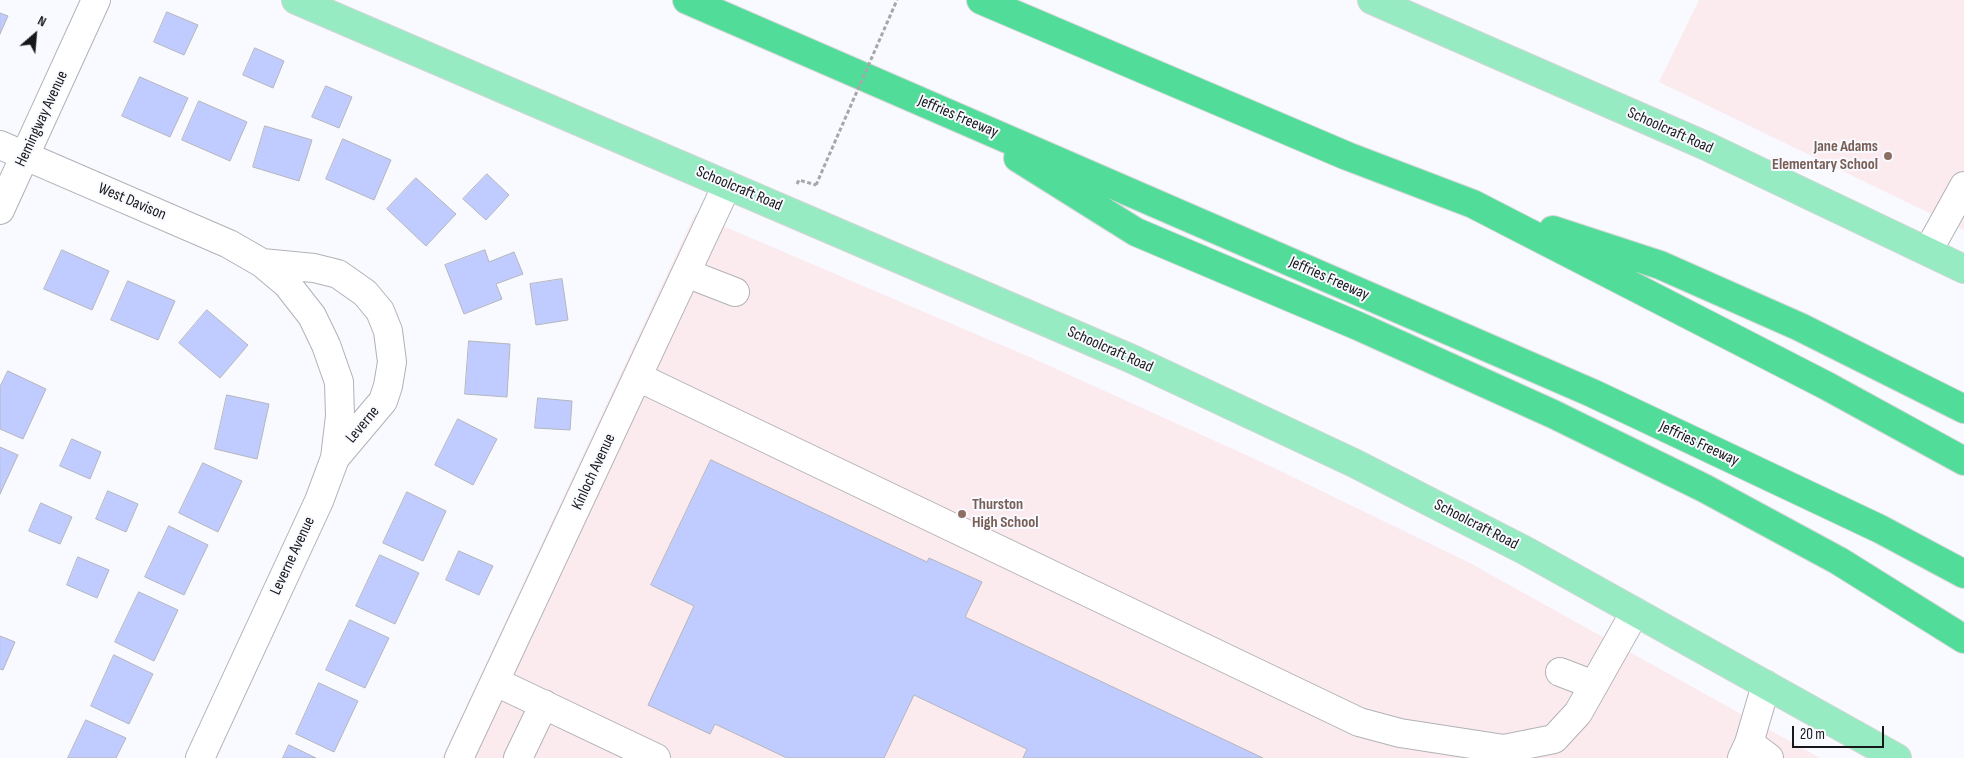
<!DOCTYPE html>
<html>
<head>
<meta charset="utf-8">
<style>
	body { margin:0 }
	#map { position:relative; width:1964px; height:758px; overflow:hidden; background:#f8faff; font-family:"Sofia Sans Condensed",sans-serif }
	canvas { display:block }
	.north { position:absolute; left:10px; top:10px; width:50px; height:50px; -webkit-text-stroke:4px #f8faff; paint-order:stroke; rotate:27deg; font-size:14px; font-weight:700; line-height:20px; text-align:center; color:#18181a }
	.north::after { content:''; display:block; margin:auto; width:18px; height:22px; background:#18181a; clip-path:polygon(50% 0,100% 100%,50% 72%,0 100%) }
	.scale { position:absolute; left:1792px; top:726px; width:92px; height:22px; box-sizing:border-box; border:2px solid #18181a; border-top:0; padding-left:6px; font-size:15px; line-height:18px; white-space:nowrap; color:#18181a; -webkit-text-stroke:4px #f8faff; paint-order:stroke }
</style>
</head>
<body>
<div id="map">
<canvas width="1964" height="758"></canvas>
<div class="north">N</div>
<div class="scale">20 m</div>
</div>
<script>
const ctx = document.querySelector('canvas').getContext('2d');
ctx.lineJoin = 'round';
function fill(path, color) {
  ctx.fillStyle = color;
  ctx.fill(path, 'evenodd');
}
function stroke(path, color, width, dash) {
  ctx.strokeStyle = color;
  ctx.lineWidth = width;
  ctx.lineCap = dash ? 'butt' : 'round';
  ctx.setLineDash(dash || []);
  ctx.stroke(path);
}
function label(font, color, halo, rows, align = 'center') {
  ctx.font = font + ' "Sofia Sans Condensed",sans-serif';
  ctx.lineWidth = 4;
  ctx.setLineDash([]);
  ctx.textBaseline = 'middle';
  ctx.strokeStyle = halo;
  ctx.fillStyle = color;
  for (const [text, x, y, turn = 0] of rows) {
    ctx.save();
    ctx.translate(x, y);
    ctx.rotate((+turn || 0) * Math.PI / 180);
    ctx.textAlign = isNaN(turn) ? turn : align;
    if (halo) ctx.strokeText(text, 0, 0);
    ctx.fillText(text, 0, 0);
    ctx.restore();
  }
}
fill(new Path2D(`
	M1699,0h265v230l-305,-148z
	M695,214l337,144 234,106 204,99 350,195h-1378z`), '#fcebee');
const building = new Path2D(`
	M167,12l31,13 -14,30 -30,-13z
	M0,13l8,3 -8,18z
	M255,48l29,13 -11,27 -30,-13z
	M140,77l48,21 -18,39 -48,-21z
	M326,86l26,11 -13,31 -27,-11z
	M199,101l48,21 -17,39 -48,-21z
	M265,126l47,14 -13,41 -46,-14z
	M343,139l48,21 -17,40 -48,-21z
	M487,174l22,21 -23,25 -23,-21z
	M416,178l40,36 -30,32 -39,-37z
	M62,250l47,21 -17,39 -48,-21z
	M485,250l4,12 25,-10 9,22 -27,10 6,15 -38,15 -19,-49z
	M562,279l6,41 -32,5 -6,-41z
	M128,281l47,20 -17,39 -47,-20z
	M207,310l41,35 -28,33 -41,-35z
	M469,341l41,3 -3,53 -42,-3z
	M8,371l38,18 -23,50 -23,-10v-42z
	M227,395l42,9 -12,55 -42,-10z
	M538,398l34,3 -2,29 -35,-2z
	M458,419l39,20 -24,46 -38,-20z
	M72,439l29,13 -11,27 -30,-13z
	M0,447l18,8 -18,39z
	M711,460l216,102 2,-4 53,24 -17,35 298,141h-240l4,-9 -113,-54 -30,63h-97l-72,-34 -5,10 -62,-29 46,-99 -43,-21z
	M203,463l39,18 -24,51 -39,-19z
	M108,491l30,13 -12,28 -30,-13z
	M407,492l39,19 -23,50 -40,-18z
	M41,503l31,14 -12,27 -31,-13z
	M169,526l39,19 -24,50 -39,-18z
	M459,551l34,15 -14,29 -33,-15z
	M380,555l39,18 -24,51 -39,-18z
	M78,557l31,13 -12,28 -30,-13z
	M139,592l39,18 -24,51 -39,-19z
	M350,620l39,18 -24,50 -39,-18z
	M0,636l15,6 -12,28 -3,-1z
	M114,655l39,19 -24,50 -38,-18z
	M319,683l39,18 -24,51 -38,-18z
	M86,720l40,18 -10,20h-48z
	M289,745l27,13h-33z`);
fill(building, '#c0ccff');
stroke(building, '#b5b6bb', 1);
const minor = new Path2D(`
	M0,145l229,99 33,19 25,21 25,32 14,29 13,37 1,34 -5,42 -16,43 -119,257
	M0,210l96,-210
	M1928,251l36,-65
	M262,263l52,5 24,6 27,19 15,18 8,20 4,31 -4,24 -5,15 -48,57
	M686,273l49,19
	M638,377l721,345 41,11 104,16 50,-10 24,-26 57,-101
	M1560,672l34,13
	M496,682l160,76
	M1749,743l20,15
	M459,758l268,-573
	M518,758l26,-54
	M1742,758l7,-15 17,-58`);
const major = new Path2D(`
	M296,0l836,359 222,104 172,88 371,207
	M1372,0l332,145 260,124`);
const highway = new Path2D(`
	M687,0l905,393 288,136 84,45
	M981,0l366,156 126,48 354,182 137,75
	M1018,158l118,74 222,94 195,88 151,74 135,73 125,78
	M1553,230l107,35 140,62 164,82`);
stroke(minor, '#b1b2b7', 30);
stroke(major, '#d5d5d6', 30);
stroke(highway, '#d5d5d6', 30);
stroke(new Path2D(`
	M797,184l2,-4 17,5`), '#a6a7ab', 3, [4, 2.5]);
stroke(minor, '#fff', 28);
stroke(major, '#97ebc2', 28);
stroke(highway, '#51dd99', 28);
stroke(new Path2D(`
	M816,185l81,-185`), '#a6a7ab', 3, [4, 2.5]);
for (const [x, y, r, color] of [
	[1888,156,5,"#8d6e63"],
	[962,514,5,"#8d6e63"]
]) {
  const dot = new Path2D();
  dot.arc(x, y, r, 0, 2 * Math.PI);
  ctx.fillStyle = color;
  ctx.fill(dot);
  stroke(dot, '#f8faff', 2);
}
label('16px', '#18181a', '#f8faff', [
	["Jeffries Freeway",958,117,23],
	["Hemingway Avenue",42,119,-65],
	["Schoolcraft Road",1670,131,24],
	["Schoolcraft Road",739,189,23],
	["West Davison",132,202,23],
	["Jeffries Freeway",1329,279,24],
	["Schoolcraft Road",1110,350,24],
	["Leverne",363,425,-50],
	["Jeffries Freeway",1699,444,25],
	["Kinloch Avenue",594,472,-65],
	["Schoolcraft Road",1476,525,27],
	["Leverne Avenue",293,556,-65]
]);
label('bold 16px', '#785e54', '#f8faff', [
	["Jane Adams",1878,147],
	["Elementary School",1878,165],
	["Thurston",972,505,"left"],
	["High School",972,523,"left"]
], 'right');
</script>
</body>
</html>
